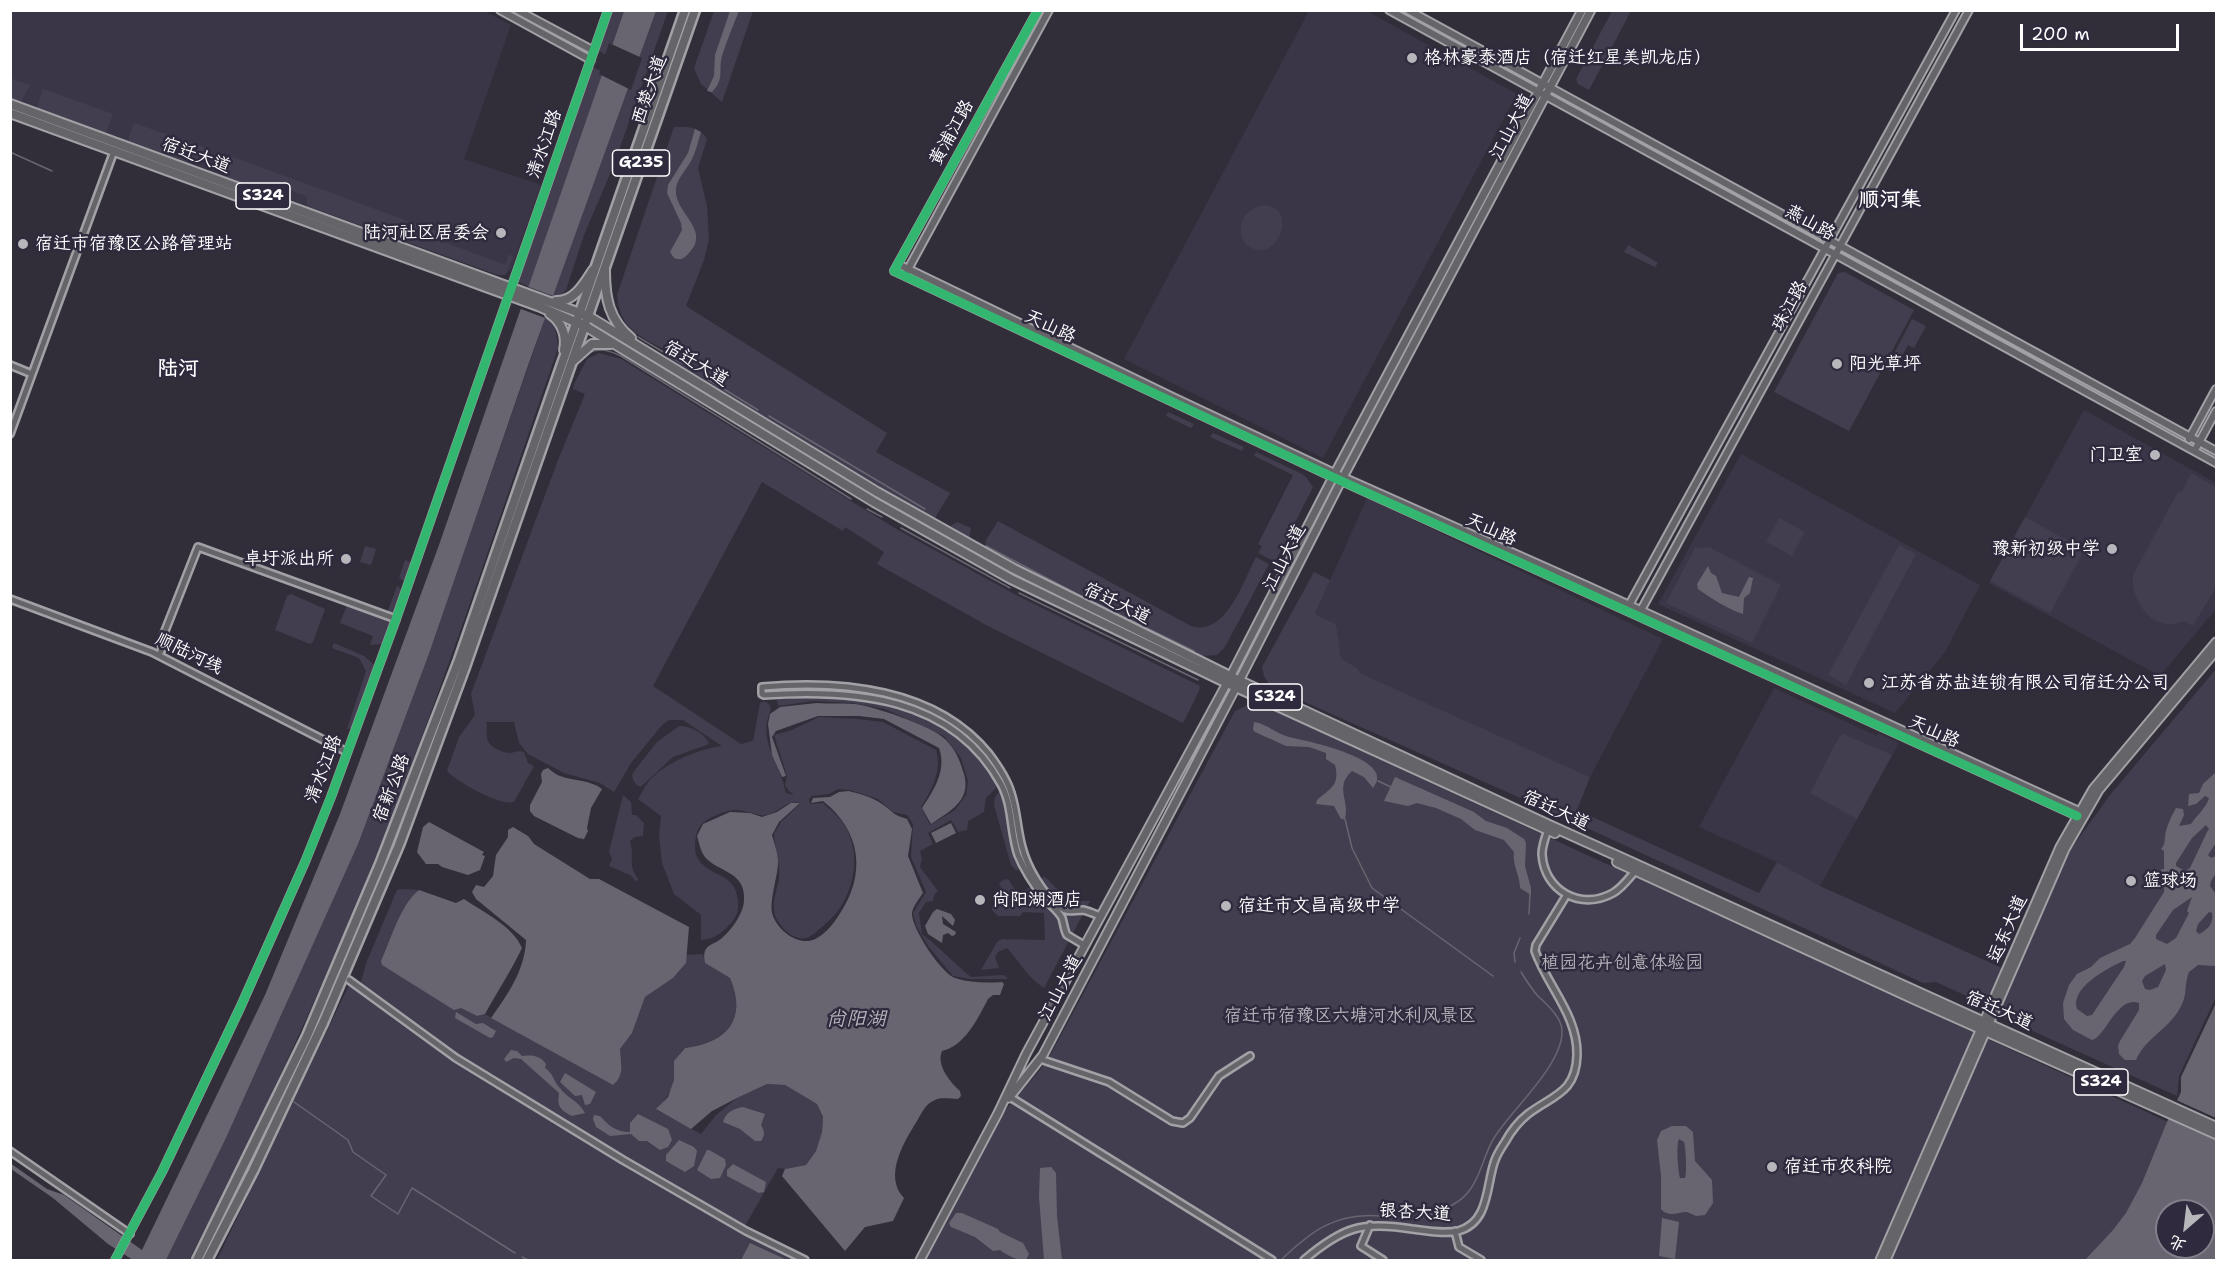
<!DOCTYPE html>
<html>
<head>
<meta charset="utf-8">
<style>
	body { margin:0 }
	#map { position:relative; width:2227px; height:1271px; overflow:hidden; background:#312e39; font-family:"Shantell Sans","LXGW WenKai TC",sans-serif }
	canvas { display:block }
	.frame { position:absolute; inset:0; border:12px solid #fff; pointer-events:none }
	.north { position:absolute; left:2155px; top:1199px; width:60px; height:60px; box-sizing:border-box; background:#2f2a3d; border:2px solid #827f8b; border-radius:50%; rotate:208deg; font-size:16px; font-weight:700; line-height:24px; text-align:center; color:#fff }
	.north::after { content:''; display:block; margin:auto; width:21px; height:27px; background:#b7b6ba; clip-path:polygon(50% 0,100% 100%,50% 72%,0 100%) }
	.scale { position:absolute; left:2020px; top:24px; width:159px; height:27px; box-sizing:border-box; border:3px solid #fff; border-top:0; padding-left:8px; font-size:18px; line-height:21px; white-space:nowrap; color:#fff; -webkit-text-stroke:4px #2f2a3d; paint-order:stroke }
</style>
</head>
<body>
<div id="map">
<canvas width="2227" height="1271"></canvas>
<div class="frame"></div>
<div class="north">北</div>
<div class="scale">200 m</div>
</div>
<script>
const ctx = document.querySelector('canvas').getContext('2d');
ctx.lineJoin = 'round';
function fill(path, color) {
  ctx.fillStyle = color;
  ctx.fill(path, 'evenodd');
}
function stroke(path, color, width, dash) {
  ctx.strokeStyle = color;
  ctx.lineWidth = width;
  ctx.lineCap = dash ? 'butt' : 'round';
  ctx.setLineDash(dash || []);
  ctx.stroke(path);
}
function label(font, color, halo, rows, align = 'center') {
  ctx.font = font + ' "Shantell Sans","LXGW WenKai TC",sans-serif';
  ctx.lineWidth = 5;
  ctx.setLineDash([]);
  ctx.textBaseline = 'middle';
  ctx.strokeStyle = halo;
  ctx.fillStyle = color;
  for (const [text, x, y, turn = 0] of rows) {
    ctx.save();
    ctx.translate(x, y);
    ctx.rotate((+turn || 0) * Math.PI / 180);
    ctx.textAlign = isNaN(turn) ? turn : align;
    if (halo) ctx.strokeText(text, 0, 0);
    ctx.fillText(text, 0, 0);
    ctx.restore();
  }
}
fill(new Path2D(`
	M10,11h474l27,14 -47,134 77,26 -30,85 -6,5h-7l-487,-177z
	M1309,11h58l150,83 -194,364 -199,-99z
	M2084,410l132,73v126l-56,67 -171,-93z
	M1741,454l239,131 -35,67 -50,61 -237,-109z
	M1367,498l296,141 -73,138 -230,-104 -2,-4 -17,-11 -5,-34 -21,-10z
	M1774,688l103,48 1,-3 21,10 -79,143 -43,-24 -78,-35z`), '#3b3647');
fill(new Path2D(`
	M611,11h13l-16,45 -11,-6z
	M656,11h12l-55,156 -29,68 -18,55 -6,6h-7z
	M714,11h39l-31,91 -21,-18 -7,-16z
	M1612,11h19l-42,79 -11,-6 -2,-5z
	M591,66l12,6 -74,215 -12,-6z
	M10,78l20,7 -9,17 -10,-4z
	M43,89l70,25 -7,19 -69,-25z
	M134,123l72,25v2l-11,15 -66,-24v-5z
	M674,127c14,0 25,-1 33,12l-9,29 9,38 2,33 -5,21 -18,46 201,127 -11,19 74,41 -15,25h-4l-265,-160 3,-6c-28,-16 -49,-21 -52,-57z
	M227,155l211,77 -2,7 69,26 4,-11 4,3 -8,18h-7l-191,-69v-9l-3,-2 -36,-12 -6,7 -38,-14z
	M1263,205c37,1 15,59 -13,42 -11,-6 -12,-25 -3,-33 4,-5 10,-7 16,-9z
	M1628,245l30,18 -3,4 -31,-15z
	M1845,272l69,38 -65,121 -75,-39 64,-119z
	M545,318l9,3 4,26 -2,7c-51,147 -100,295 -156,441 -61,159 -133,314 -211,465h-23l60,-122 60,-133 105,-249 39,-105z
	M1912,319l14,7 -12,22 -6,-3 -15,28 -7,-4z
	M599,353l22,6 277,171 118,65 184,91 -1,5 -16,32 -195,-97 -111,-62 7,-12 -39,-25 -2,4 -81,-49 -109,204 88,58 12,-3 7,-38 4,-2 5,3 2,5c-12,27 2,45 11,70 2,4 2,9 4,14l8,2 -6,-5 -3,-5 2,-9 -13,-41 18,-5 27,-13 39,2 25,3 53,28c6,20 -4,40 -15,57l9,18 25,-15 11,-15 2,-14 -7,-23 -17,-22 -59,-27 -32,-6 -40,-2 -34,5 -2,-4 1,-5c54,-11 155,9 194,51 10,11 18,26 26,38l-12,12 -2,14 -16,9 -1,9 -9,2 -7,-12 -23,13 5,11 -13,7 2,8 -2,8 18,24 -4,4 -1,6 -7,1 -7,11 3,21c18,14 32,29 49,43l33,-2 4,4h-37l-18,-3 -25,-30 -12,-21 -3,-12 13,-21 -15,-35 2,-33 -6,-9 -14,-3 -15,-13 -28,-9 -12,-1 -9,5 -17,2 -3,3 1,5 13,-1c10,9 21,18 26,31 13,31 1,71 -25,91 -5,4 -12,12 -18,13 -13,3 -27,-12 -31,-23 -4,-11 2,-25 4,-36 2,-16 -5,-30 -5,-45l7,-12 20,-19c-15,-5 -26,15 -41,12 -11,-2 -21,-7 -32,-4 -7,2 -20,7 -25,12 -8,6 -10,26 -6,34 12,22 38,13 41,44 1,9 -1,14 -6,21 -9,10 -17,17 -31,18v-25l-27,-21 -12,-31 -3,-28 2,-19 -23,-17c4,-6 7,-14 13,-20 16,-17 48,-30 71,-33l-39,-26h-14l-7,5 -31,38 -17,29 -14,-9 -36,-10 -36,-19 -9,-11 -5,-21h-28c2,6 -1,13 2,19 2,6 15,12 21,12 6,0 9,-3 15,-1l4,11 6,3 -20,36c-14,4 -57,-20 -67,-31l12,-34 16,-22 -4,-21 87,-234 27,-66 -12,-5 1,-5 13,-25z
	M1168,412l26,12 -3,4 -25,-12z
	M1213,433l31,14 -2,4 -32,-14z
	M1256,452l46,22 4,3 7,10 -38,75 -17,-9 4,-7 -4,-2 35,-69 -39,-19z
	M2191,473l25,14v100l-23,39 -9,-5c-30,14 -54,-20 -51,-46l45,-83 4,-1z
	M2025,517l56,31v8l-31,57 -60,-32z
	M1779,518l26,14 -13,24 -26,-14z
	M998,521l193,105c35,11 52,-45 65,-69l13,7 -44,83 -8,8 -18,1 -135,-65 -79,-42 1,-9z
	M957,522l14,6 -2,12 -22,-12z
	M1899,545l17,9 -70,131 -18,-10z
	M365,546l11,3 -5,16 -11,-3z
	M1709,547l72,38 -29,58 -86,-40 29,-55z
	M405,560l8,3 -7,19 -7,-4z
	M1314,572l16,8 -15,34 21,10 5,34 17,11 2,4 230,104 -13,33 182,83 18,-31 43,24 182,82 -9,22 -11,13 -46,-21 -13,1 -351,-162 -301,-134 -7,-11 -2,-9z
	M397,586l6,4 -8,21 -6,3 -2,-1z
	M291,594l34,15 -12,33 -3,2 -35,-14 12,-34z
	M347,605l43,17 -8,22 -12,1 3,-9 -33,-13z
	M334,643l30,13 11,10 -23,62 -5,1 19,-58 -7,-13 -27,-10z
	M2216,669v328l-37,79 -2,20 -180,-81 74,-166 39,-54z
	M1254,702l962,442v116h-1293l79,-146 44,-51 189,-352zM2167,1211h36v36h-36z
	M679,726c11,0 26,7 30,18l-36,13 -28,26 -5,4c-5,-3 -7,-6 -8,-12l3,-5 22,-28z
	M1843,734l49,21 -35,64 -47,-26 29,-56z
	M1000,791l14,61 6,15 -3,4 -6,-6 -17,-60 1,-8z
	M623,795l8,7 1,13h4l8,8 -1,13 -8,1 -5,4c5,17 -3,22 8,38l-1,3 -7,-7 -21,-9 3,-7 -3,-7z
	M1045,877c17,16 20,25 45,24l-46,87c-18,-12 -23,-25 -37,-40l-9,4 -3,5 4,11 -18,2 16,-28 5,-3 43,1 -1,-27 -21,-1 -3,4h-22l-6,-6v-5l23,-2 8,-12 8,-4 5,-8z
	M1005,879l4,1 6,10 -3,5 -6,3 -7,-15z
	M401,889l18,1c-18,13 -29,50 -38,71l1,4 95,51 8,-2 128,71 9,-21 -2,-15 12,-16 13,-36 28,-19 13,-15v-8l17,-1 2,9 25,15c18,42 -4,64 -46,70 -12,16 -7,14 -10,32 -2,12 -10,20 -17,30l44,24 15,-19 21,-17 30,-14 18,1 32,19 6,14 -1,14 -6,19 -10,14 -21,4 -7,-1 -33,58 65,34h-593l135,-281 8,5 7,-23 30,-71z`), '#433e4f');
fill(new Path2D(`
	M624,11h32l-125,346 -101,294 -72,193 -132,294 -60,122h-33l-25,-16 -55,-46 -42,-29 -1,-6 37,26 17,6 78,55 123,-255 75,-181 99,-269z
	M730,11h9c-6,15 -12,29 -17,45 -4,14 3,23 -10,36l-5,-1 7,-15 1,-21z
	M695,129l6,3c-3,9 -5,19 -9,27 -5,10 -14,18 -16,29 -3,24 35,41 14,64 -6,6 -8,9 -16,6l-4,-6 12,-22 -1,-7 -14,-30 1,-8 20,-32z
	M1708,566l3,7 5,3 6,17 17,4 10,-20 4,1 -3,15 -6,5 -1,16c-15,-5 -31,-15 -45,-25l-1,-5z
	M817,703c12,1 25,0 37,1 20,2 77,22 91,35 10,10 14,19 18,32 10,28 -11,39 -32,53l-9,-16c12,-18 25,-38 17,-60l-55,-29 -25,-3h-41l-42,15 -4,6 14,39 -4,1 -10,-22 -4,-31 2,-10 10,-7z
	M1254,722c13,2 23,12 35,15 18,4 109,22 84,51l-9,-11 -12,-6c-18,16 -2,29 -7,48h-4l-7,-13 -18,-2 1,-4c14,-12 23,-15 18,-35l-9,-6v-6l-17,-6 -23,-1 -31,-14 -2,-2z
	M548,768c4,3 8,7 12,8 14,5 31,4 42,13l-11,19 -4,20 1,3 -4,8 -6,-1 -44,-22 -4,-5v-6l12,-23 -1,-8 2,-4z
	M2216,772v71l-8,12 3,3 5,-2v17l-5,8 -1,5 6,8v72l-18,-1 -9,7c-6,16 0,24 -12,41 -12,18 -32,26 -41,47h-11l-6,-6 -1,-8 2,-5 19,-31v-7c-22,-8 -34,35 -47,37l-19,-10 -9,-11 -1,-16 6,-18 8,-11 14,-7 9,-9 30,-14 5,-6 29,-46 1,-18 -5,-4 4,-1v-18l-3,-2c5,-5 3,-11 5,-18 2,-8 6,-16 10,-23l7,1 1,6 -5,11 12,-2c5,-8 16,-17 18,-26l-4,-2 -9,8 -8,2 1,-12 10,-1 4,-9zM2206,825l3,4 -2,3 -17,36 -5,3 -9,-5v-3l16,-25zM2192,897l-5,14 2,2 -13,25 -9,6 -11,-5v-4l17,-25zM2209,912l3,1c2,11 -5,17 -13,21l-3,-3 2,-7zM2123,961h3l-2,6 -32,48 -5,1 -10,-7c-7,-21 29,-40 46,-48zM2165,964l1,6 -8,17 -8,3 -5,-1 -3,-8 3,-5z
	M1395,777l79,35 12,9 21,7 17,11 2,4 -1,23 6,22v7l-11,-7c0,-13 -8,-23 -6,-36l-10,-12 -29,-10 -14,-11 -25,-11 -19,-5 -9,3 -24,-5z
	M849,791c11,3 23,6 33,13 12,8 9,10 25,15l5,10 -4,27 15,37c-4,6 -10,13 -11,20 -1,15 30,61 43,65 15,5 32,5 47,4l2,2 -4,11h-7l-5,4c-10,19 -23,47 -46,52 -6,14 8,31 18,40l1,5 -3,3c-7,0 -17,-2 -23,1 -9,3 -14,14 -18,21 -13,21 -34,55 -13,77l-11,23 -28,6 -20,24 -63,-75 3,-7 21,-4 10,-14 6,-19 1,-15 -6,-13 -32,-19 -18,-1 -30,14 -25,13 -21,18 -35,-20 12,-12 6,-17v-19l11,-13c41,-5 63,-28 45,-70l-25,-15c-4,-21 9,-16 19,-27 9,-8 20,-24 20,-36 2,-31 -31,-28 -41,-46 -3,-5 -4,-12 -6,-18l6,-12 27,-12 20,1 12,4 15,-5 14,-9h9l-21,19 -7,13c2,8 6,18 6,27 0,15 -10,41 -5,54 6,16 28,32 44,22 9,-5 17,-15 22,-23 28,-41 22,-84 -16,-114l-12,2 2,-5 17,-1 9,-5z
	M429,822l55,30 -2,3 3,1 -5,14 -12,5 -26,-8 -4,-3h-12l-9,-12 6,-25z
	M951,823l5,10 -20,10 -5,-10z
	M513,827l15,9 6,8 56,35h9l90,48 -3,36 -13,15 -28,19 -13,36 -12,16c1,14 5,26 -7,36l-122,-67c17,-24 34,-48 35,-78l-50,-41 -4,-7 4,-7 8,2 9,-11 3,-21 12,-18v-7z
	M419,890l37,13 8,-4c19,13 49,27 58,49 -11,23 -25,44 -37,66l-8,2 -16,-8 -7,2 -72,-45 -1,-4c9,-20 20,-58 38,-71z
	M937,909l14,5 4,6 -2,6 -11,-10 1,8 13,8 -1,3 -3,1 -4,-3 -5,2 -1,8 -14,-9 -3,-8 8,-14z
	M2216,1003v257h-131l28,-30 13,-17 16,-30 25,-61 14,-30v-15zM2167,1211h36v36h-36z
	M456,1012l20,12 7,-1 13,8 -3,6 -3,1 -35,-20z
	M511,1050l6,1 5,5c9,-1 18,-1 24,8l-1,4c9,6 8,13 15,20 7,10 19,13 25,25l-13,3c-12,-6 -15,-10 -13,-23l-38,-34 -7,-1 -8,4 -2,-3z
	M565,1073l31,19 -6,12 -5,1 -3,-10 -7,1 -15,-14z
	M743,1107l22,7 -4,11c4,7 4,10 0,16h-6l-15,-12 -17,-7c3,-10 10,-13 20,-15z
	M638,1114l30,15 4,11 -4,7 -8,3 -13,-9h-8l-8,-7 -21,2 -14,-9 -3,-8 1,-4 6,1c9,10 16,16 30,16v-9z
	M1672,1126h14l7,6 2,29 17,19 1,23 -8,12 -9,1 -9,-4c-9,0 -18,6 -26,-3v-33l-4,-36 4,-9zM1679,1139l5,3c2,7 3,31 1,36h-5c-2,-8 -4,-33 -1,-39z
	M679,1140l15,7 3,4 -3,15 -9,6 -19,-11v-6z
	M707,1150h2l16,9 1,6 -6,13 -9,1 -14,-9z
	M733,1164l33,18 -2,10 -5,1 -32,-17v-6z
	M1051,1167l5,6 1,43 5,44h-18l-5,-63 1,-29z
	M956,1213h6l36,16 2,3 23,11 6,11 -3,6c-10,0 -18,-4 -26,-10l-7,1 -18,-14 -24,-10 -2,-4z
	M1662,1218l17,4 -4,37 -16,-3z
	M750,1243l37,17h-46z`), '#686571');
fill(new Path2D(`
	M609,43l33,15 -11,32 -32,-16z
	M526,286l30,11 -8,22 -30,-11z
	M2174,1099l42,19v22l-51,-23z`), '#312e39');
stroke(new Path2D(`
	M10,152l42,19
	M638,337l54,32
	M586,354c13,-7 22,-4 35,2l230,143
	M706,378l52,32
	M769,416l156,93
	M867,509l15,8
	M901,528l109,60
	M986,546l95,50 113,55
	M1019,593l179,87
	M1378,781l13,6
	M1345,819l7,29 20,40 121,88
	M1529,914l1,-21
	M1515,962l-1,-9 6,-15
	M294,1102l54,38 5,12 33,23 -15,21 27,18 14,-26 103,65
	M522,1257l6,3
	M1281,1260c30,-29 55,-48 100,-44 18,2 36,5 54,-3 12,-5 26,-11 34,-22 12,-15 15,-37 25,-53 17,-28 69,-73 68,-107 0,-14 -16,-27 -25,-36 -6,-7 -11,-15 -16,-23`), '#686571', 1.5);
const minor = new Path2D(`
	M10,365l22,9
	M10,434l104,-283
	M10,599l142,53 195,100
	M159,655l3,-6 -1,-8 37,-94 198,72
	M1549,827c-3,8 -7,18 -7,27 2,37 39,57 71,39 9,-5 16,-15 23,-23
	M1084,945l-17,-10c-3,-5 -3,-11 -5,-17 -4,-8 -13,-14 -18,-20 -10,-13 -20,-28 -26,-43 -8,-23 -5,-49 -17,-71 -48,-88 -148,-95 -237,-89l-2,-1v-7c78,-7 174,1 227,67 9,12 18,25 22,39 6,18 6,36 11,54 5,20 21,48 39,61 7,5 13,2 22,2 5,1 12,4 17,6
	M349,980l107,78 167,102 123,71 59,29
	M1040,1059l69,23 63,39 11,2 7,-5 29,-42 31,-20
	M1010,1097l262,163
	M10,1151l120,83
	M1370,1225l-9,21 22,14
	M1455,1231l4,16 22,13
	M1304,1260c39,-33 58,-39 108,-31 15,2 31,5 46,2 31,-8 28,-44 36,-68 2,-7 7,-15 11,-21 5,-9 14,-21 23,-28 25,-19 48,-21 49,-59 1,-39 -29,-68 -42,-104l1,-6 30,-49`);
const tertiary = new Path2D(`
	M500,10l91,50
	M517,10l77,41
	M1038,10l-144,261 432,203 751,342
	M1389,10l827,453
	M1408,10l808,441
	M898,264l277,134 168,79 245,109 491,225
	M906,273l143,-263
	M2189,439l27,-50
	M2195,450l21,-39
	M1628,607l328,-597
	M1640,612l329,-602
	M115,1260l47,-88 78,-164 65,-146 26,-65 65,-178 212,-609`);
const secondary = new Path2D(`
	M1009,1098l34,-43 193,-368 105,-206 250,-471
	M920,1260l78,-147 28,-59 201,-371 108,-210 247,-463
	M1880,1260l180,-413 33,-58 123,-147
	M1886,1260l179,-411 34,-59 117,-139`);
const primary = new Path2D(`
	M10,104l578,212 289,176 137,77 226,112 309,144 667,302
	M10,113l528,193 47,20 289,176 137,77 216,104 328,150
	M605,271c0,27 4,49 26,67
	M556,301c18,1 28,-17 37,-31
	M550,314c12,8 17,22 14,36
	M573,361l19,-17h19
	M1617,862l297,137 302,135`);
const trunk = new Path2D(`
	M197,1260l110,-224 73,-172 79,-204 226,-650
	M207,1260l46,-89 70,-148 76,-178 66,-178 230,-657`);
stroke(minor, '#a2a1a6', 10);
stroke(tertiary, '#a2a1a6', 10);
stroke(secondary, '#a2a1a6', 11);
stroke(primary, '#a2a1a6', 12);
stroke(trunk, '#a2a1a6', 13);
stroke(minor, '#656469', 5);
stroke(tertiary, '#656469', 6);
stroke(secondary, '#656469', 7);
stroke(primary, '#656469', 8);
stroke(trunk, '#656469', 8);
stroke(new Path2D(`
	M1038,10l-144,261 432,203 751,342
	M115,1260l47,-88 78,-164 65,-146 26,-65 65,-178 212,-609`), '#33b770', 9);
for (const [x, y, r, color] of [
	[1412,58,6,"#b7b6ba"],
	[501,233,6,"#b7b6ba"],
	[23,244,6,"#b7b6ba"],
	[1837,364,6,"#b7b6ba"],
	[2155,455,6,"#b7b6ba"],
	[2112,549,6,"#b7b6ba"],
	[346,559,6,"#b7b6ba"],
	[1869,683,6,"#b7b6ba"],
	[2131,881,6,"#b7b6ba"],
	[980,900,6,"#b7b6ba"],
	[1226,906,6,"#b7b6ba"],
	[1772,1167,6,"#b7b6ba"]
]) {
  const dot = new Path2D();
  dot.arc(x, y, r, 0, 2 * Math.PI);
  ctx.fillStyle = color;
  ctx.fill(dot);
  stroke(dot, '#2f2a3d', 2);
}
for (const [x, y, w] of [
	[641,163,57],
	[263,196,54],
	[1275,697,54],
	[2101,1082,54]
]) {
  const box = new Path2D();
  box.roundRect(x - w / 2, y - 13, w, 26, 4.5);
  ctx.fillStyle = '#2f2a3d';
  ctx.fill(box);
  stroke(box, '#fff', 1.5);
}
label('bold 16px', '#fff', null, [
	["G235",641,163],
	["S324",263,196],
	["S324",1275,697],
	["S324",2101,1082]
]);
label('18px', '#fff', '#2f2a3d', [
	["格林豪泰酒店（宿迁红星美凯龙店）",1424,58],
	["陆河社区居委会",489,233,"right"],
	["宿迁市宿豫区公路管理站",35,244],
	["阳光草坪",1849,364],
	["门卫室",2143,455,"right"],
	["豫新初级中学",2100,549,"right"],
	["卓圩派出所",334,559,"right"],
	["江苏省苏盐连锁有限公司宿迁分公司",1881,683],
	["篮球场",2143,881],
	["尚阳湖酒店",992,900],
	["宿迁市文昌高级中学",1238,906],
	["宿迁市农科院",1784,1167]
], 'left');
label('18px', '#fff', '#2f2a3d', [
	["西楚大道",650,90,-71],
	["江山大道",1512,127,-62],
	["黄浦江路",952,133,-61],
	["清水江路",545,144,-71],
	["宿迁大道",196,156,20],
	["燕山路",1810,223,29],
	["珠江路",1790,306,-61],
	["天山路",1050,327,25],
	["宿迁大道",696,364,31],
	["天山路",1491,530,24],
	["江山大道",1285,558,-63],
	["宿迁大道",1117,604,26],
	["顺陆河线",189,654,26],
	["天山路",1934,732,24],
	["清水江路",324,769,-69],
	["宿新公路",392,788,-69],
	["宿迁大道",1556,811,25],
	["运东大道",2008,929,-66],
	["江山大道",1061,988,-62],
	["宿迁大道",1999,1011,24],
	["银杏大道",1415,1213,3]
]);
label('18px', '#b5b3ba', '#2f2a3d', [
	["植园花卉创意体验园",1622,963],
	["宿迁市宿豫区六塘河水利风景区",1350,1016]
]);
label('italic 20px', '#b6b4bb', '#2f2a3d', [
	["尚阳湖",856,1020]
]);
label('bold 21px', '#fff', '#2f2a3d', [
	["顺河集",1890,201],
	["陆河",178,370]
]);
</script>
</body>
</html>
